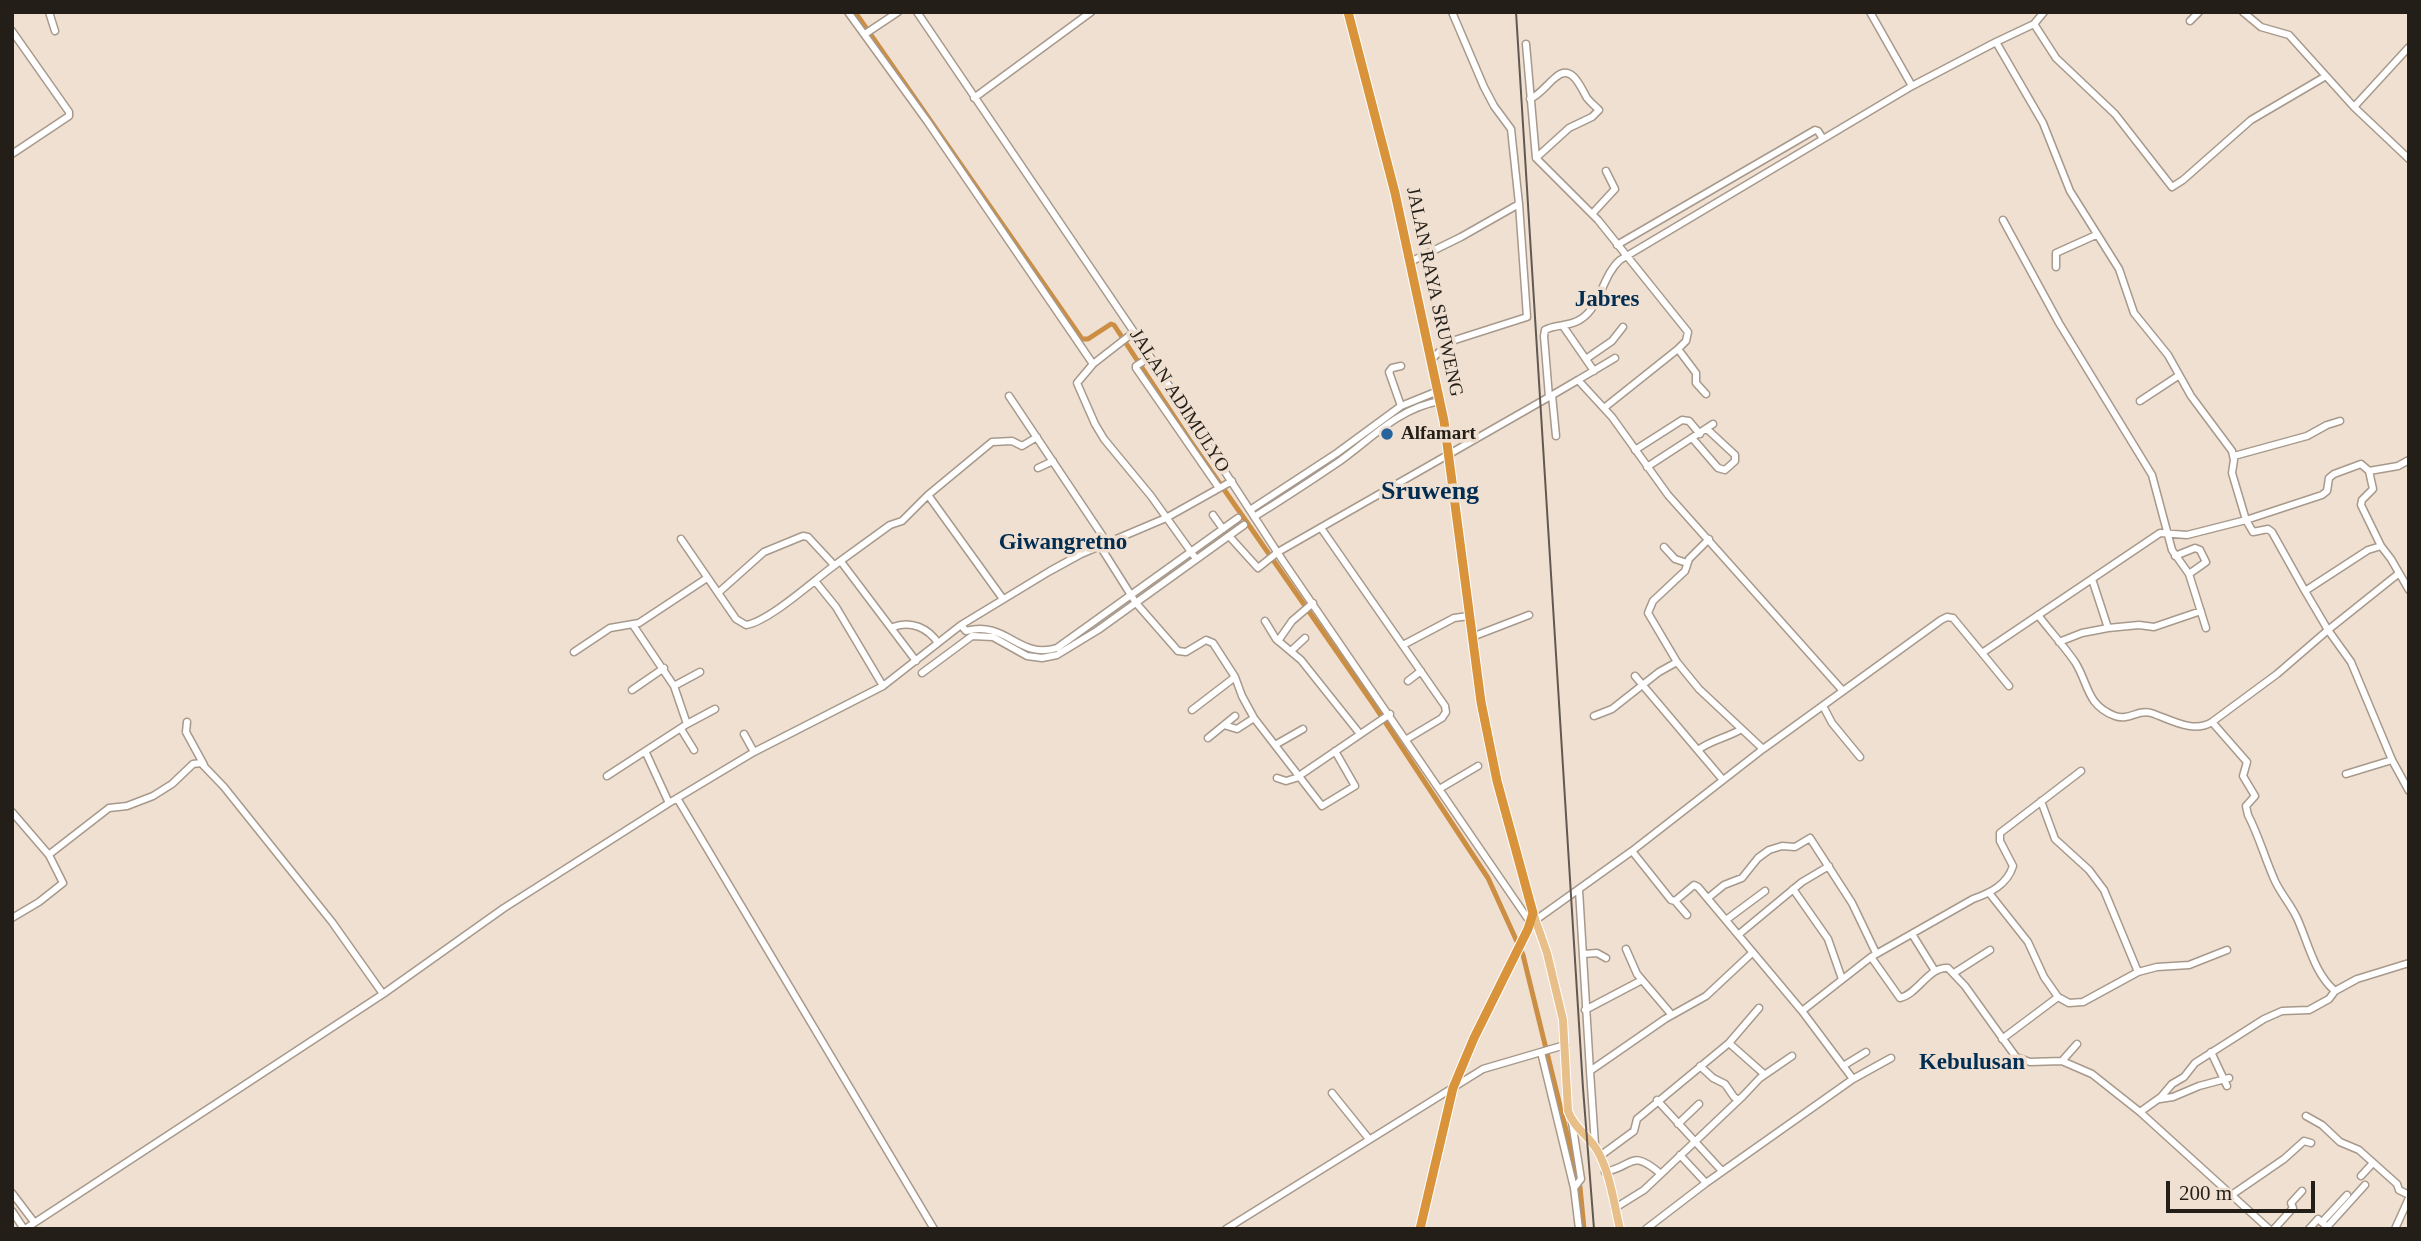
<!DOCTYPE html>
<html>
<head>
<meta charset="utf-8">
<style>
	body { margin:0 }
	#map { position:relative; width:2421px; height:1241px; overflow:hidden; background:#efe0d1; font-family:"Times New Roman",serif }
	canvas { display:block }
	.frame { position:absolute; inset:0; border:14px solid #231e18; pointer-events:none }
	.scale { position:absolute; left:2166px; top:1181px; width:149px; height:32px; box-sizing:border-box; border:4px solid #231e18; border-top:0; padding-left:9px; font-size:21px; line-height:24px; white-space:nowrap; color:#231e18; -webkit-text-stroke:5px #efe0d1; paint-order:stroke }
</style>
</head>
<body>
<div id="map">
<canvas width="2421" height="1241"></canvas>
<div class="frame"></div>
<div class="scale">200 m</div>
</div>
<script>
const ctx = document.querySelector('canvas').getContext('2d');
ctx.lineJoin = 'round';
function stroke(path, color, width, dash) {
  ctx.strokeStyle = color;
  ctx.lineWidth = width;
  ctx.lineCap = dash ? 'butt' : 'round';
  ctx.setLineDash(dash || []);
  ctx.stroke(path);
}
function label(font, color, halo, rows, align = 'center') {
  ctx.font = font + ' "Times New Roman",serif';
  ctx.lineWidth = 7;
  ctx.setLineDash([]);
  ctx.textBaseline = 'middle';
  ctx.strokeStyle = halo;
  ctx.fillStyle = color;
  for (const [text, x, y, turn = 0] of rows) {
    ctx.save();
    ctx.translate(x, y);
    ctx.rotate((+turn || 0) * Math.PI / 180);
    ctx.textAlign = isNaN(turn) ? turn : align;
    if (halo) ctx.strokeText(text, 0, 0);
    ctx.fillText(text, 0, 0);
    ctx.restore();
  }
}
stroke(new Path2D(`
	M855,12l227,327h6l23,-15 3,1 77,117 183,263 114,173 35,77 57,232 4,42`), '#cb8e42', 5);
const minor = new Path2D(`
	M49,12l6,19
	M848,12l79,109 166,243 41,-32
	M917,12l217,320 149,229 247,361
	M1870,12l42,74
	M2243,12l18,15 28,8 65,72 55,-60
	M2190,21l9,-9
	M2034,24l22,34 59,56 57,73 11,-7 68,-60 75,-44
	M12,31l57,81v4l-57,38
	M865,34l33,-22
	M1996,42l38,-18 10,-12
	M1526,44l10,114 62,62 90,112 -2,9 -8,8 -74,59
	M974,98l117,-86
	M1530,99c11,-5 17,-15 26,-22 16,-14 25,11 31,21 4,5 8,8 12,12l-7,7 -23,11 -33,30
	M2354,107l55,52
	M1592,214l23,-25 -9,-18
	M2003,220l56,103 93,152 20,75 17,24 17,54
	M1617,245l198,-115 3,1 5,8
	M1410,262l51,-25 58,-33 -8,-75 -17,-23 -10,-19 -32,-75
	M2056,267v-14l40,-18
	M1563,326l31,45
	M1678,349l18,24v10l10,11
	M1150,357l-14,9v2l83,120
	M1586,359l26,-18 11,-14
	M1431,360l15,-15 9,-5 72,-23 -8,-113
	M1093,364l-16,19 18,41 9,15 47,57 43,60
	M1401,366l-9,2 -3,4 12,34
	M1578,380l37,-22
	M1552,395l4,41
	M1009,396l99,148
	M1549,397l29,-17 34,37 56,78 175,196
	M2140,401l38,-25
	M1693,439l25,29 7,2 10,-9v-6l-28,-26
	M1635,450l47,-30 7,1 11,13
	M2234,456l73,-20 20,-11 13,-4
	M1647,467l66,-43
	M1038,468l15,-7
	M2369,471l-8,-7 -27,10 -5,4 -2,13 -5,4 -76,25 7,12 15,-3 4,3 33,59 63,-41 13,-4 10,13 18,31
	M928,495l64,-53 20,-1 10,5 15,-9
	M1250,510l87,-57 64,-47 37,-15
	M1213,515l10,14
	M1254,517c29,-18 58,-37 86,-56 32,-23 59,-53 100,-60
	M1321,528l124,178 1,6 -4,6 -35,21
	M1229,536l29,32 20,-16 271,-155 -5,-61 1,-6c11,-6 25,-3 36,-11 20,-13 21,-43 39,-59l292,-174 84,-44 47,81 27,68 49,78 15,44 34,42 23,41 41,55 2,9 -2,13 14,47 -59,15 -27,-2 -178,120 -29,-35 -6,-1 -6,3 -178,129 -131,102 -95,68
	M681,539l55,80 10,6c23,-4 65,-42 85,-57l8,-6 3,1 74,98
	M1709,539l-20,20 -4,12 -32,30 -5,12 29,49 22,27 64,60
	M1100,546l36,57 42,48 8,1 20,-12 7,3 22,34 7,19 12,22 68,88 33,-20 -20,-35
	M2381,546l-20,-41 1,-5 11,-11 -4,-18 29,-5 11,-6
	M1664,547l11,12 12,4
	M2175,556l20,-8 5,2 6,12 -17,12
	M839,562l51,-37 12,-4 26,-26 75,104
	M2398,574l-70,56 23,32 41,98 17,31
	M2092,579l16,49 31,-3 15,2 47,-16
	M815,581l21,26 47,79
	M718,593l46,-41 39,-16 5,1 26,28
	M2038,615c12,16 26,31 37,47 14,22 11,43 40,54 14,5 23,-7 36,-3 19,6 42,21 61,9l65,-48 51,-44 -23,-39
	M1265,621l11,18 25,21 59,74
	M633,625l41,61 13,38
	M961,625l5,6c41,-11 52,29 91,17l181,-130
	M893,627c18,-7 35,1 45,16
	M1472,637l57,-22
	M1278,641l14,-20 21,-18
	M2059,642l23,-9 26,-5
	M1403,645l51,-27 15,-2
	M1291,651l14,-13
	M574,652l36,-24 29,-5 68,-45
	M1982,653l27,33
	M922,673l50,-37 21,1 34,19 15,2 15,-3 41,-25 146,-105
	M1635,676l88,104
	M1408,681l13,-10
	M674,686l26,-14
	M632,690l32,-22
	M1823,706l9,17 28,34
	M1192,710l43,-33
	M1594,716l18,-7 47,-37 18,-10
	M187,722l-1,10 18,33
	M2212,722l35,40 -4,14 12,20 -9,10 2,9c11,21 17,44 27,66 6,13 16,24 22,37 11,24 17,55 38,73l22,-12 52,-16
	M1224,725l13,4 17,-11
	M681,729l13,21
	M744,734l10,18
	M1208,738l27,-22
	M1275,745l28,-16
	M1698,750c13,-10 28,-12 42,-20
	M646,753l23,50
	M2346,774l46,-14
	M607,776l80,-52 28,-15
	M1277,778l9,3 10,-3 94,-64
	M1441,788l37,-22
	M677,798l257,431
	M2041,801l14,38 34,31 15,20 34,82
	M12,812l37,43
	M1632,851l39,49 4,1 19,-16 4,2 104,124 51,68 -147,104 -60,46
	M1793,889l35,50 14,40
	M1579,890l11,181
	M1990,894l38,48 16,35 14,20 -56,42
	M1708,898l16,-13 18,-7 16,-20 11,-8 13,-4 13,1 15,-9 42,65 24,50
	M1675,901l12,14
	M12,918l27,-16 24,-19 -14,-28 2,-2 58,-45 18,-2 26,-10 19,-12 21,-20 8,-1 23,24 108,135 51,72
	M1726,920l39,-29
	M1912,934l23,37
	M1738,935l64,-53 27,-16
	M1626,949l11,25 34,40
	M1584,954l13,-1 9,5
	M1871,957l102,-58c17,-6 34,-14 40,-33l-13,-25v-8l81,-62
	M1954,973l36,-23
	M2058,997l11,6 14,-1 55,-30 19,-5 32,-2 38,-15
	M1585,1010l57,-30
	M1802,1011l69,-54 29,41c18,-4 29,-32 48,-30l17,18 51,71 14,5 32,-1 30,13 48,38 129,117
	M1729,1043l35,31
	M1541,1052l33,136
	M2211,1052l16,34
	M2062,1061l15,-17
	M1700,1066l13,12 12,6 9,13 5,3
	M1843,1066l23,-14
	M1853,1079l38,-21
	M1332,1093l37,46
	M2160,1099l13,-2 26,-11 30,-8
	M1657,1100l65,71
	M2140,1112l21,-15 11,-13 12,-7 11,-14 69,-44 18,-8 27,-1 20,-11 6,-8
	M2306,1116l16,9 18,17 19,8 38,34 2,6 10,5
	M1572,1122l9,57 -7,9 5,41
	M1678,1124l21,-20
	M1595,1145l-5,-74 75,-52 41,-23 46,-43
	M1680,1155l26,28
	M1600,1156l34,-25 3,-12 92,-76 30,-35
	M1605,1172c30,-6 25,-24 56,2
	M2361,1176l11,-12
	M12,1193l22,29
	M2233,1194l51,-35 20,-18 7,2
	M1615,1208l29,-18 99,-94 17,-18 32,-22
	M12,1211l12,18
	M2322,1222l25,-27
	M2327,1227l38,-42
	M25,1229l358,-235 121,-86 165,-105 85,-51 129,-66 78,-61 89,-54 31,-17 85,-36 66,-37
	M1226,1229l257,-160 82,-24
	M2274,1229l19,-21 -2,-5 11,-12
	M2309,1229l9,-10 7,6
	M2395,1229l14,-31`);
const major = new Path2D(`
	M1533,913l14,40 16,67 5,91c6,17 20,24 29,39 13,22 17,54 23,79`);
const highway = new Path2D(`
	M1348,12l47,181 49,228 37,281 16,79 36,132 -5,16 -54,109 -21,50 -33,141`);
stroke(minor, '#a7998b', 9);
stroke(major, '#fff', 10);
stroke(highway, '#fff', 11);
stroke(minor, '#fff', 6);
stroke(major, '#e8bf89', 8);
stroke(highway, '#d9943b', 9);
stroke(new Path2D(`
	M1516,12l67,1076 11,141`), '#615951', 2);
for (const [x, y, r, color] of [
	[1387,434,7,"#27649b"]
]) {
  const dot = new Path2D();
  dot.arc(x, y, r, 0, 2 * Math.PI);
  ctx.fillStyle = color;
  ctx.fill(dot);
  stroke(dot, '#efe0d1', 2.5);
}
label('19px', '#231e18', '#efe0d1', [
	["JALAN RAYA SRUWENG",1434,292,78],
	["JALAN ADIMULYO",1179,401,57]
]);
label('bold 19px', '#231e18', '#efe0d1', [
	["Alfamart",1401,434]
], 'left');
label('bold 23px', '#012d52', '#efe0d1', [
	["Jabres",1607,300],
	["Giwangretno",1063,543],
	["Kebulusan",1972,1063]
]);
label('bold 26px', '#012d52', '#efe0d1', [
	["Sruweng",1430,492]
]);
</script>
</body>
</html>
